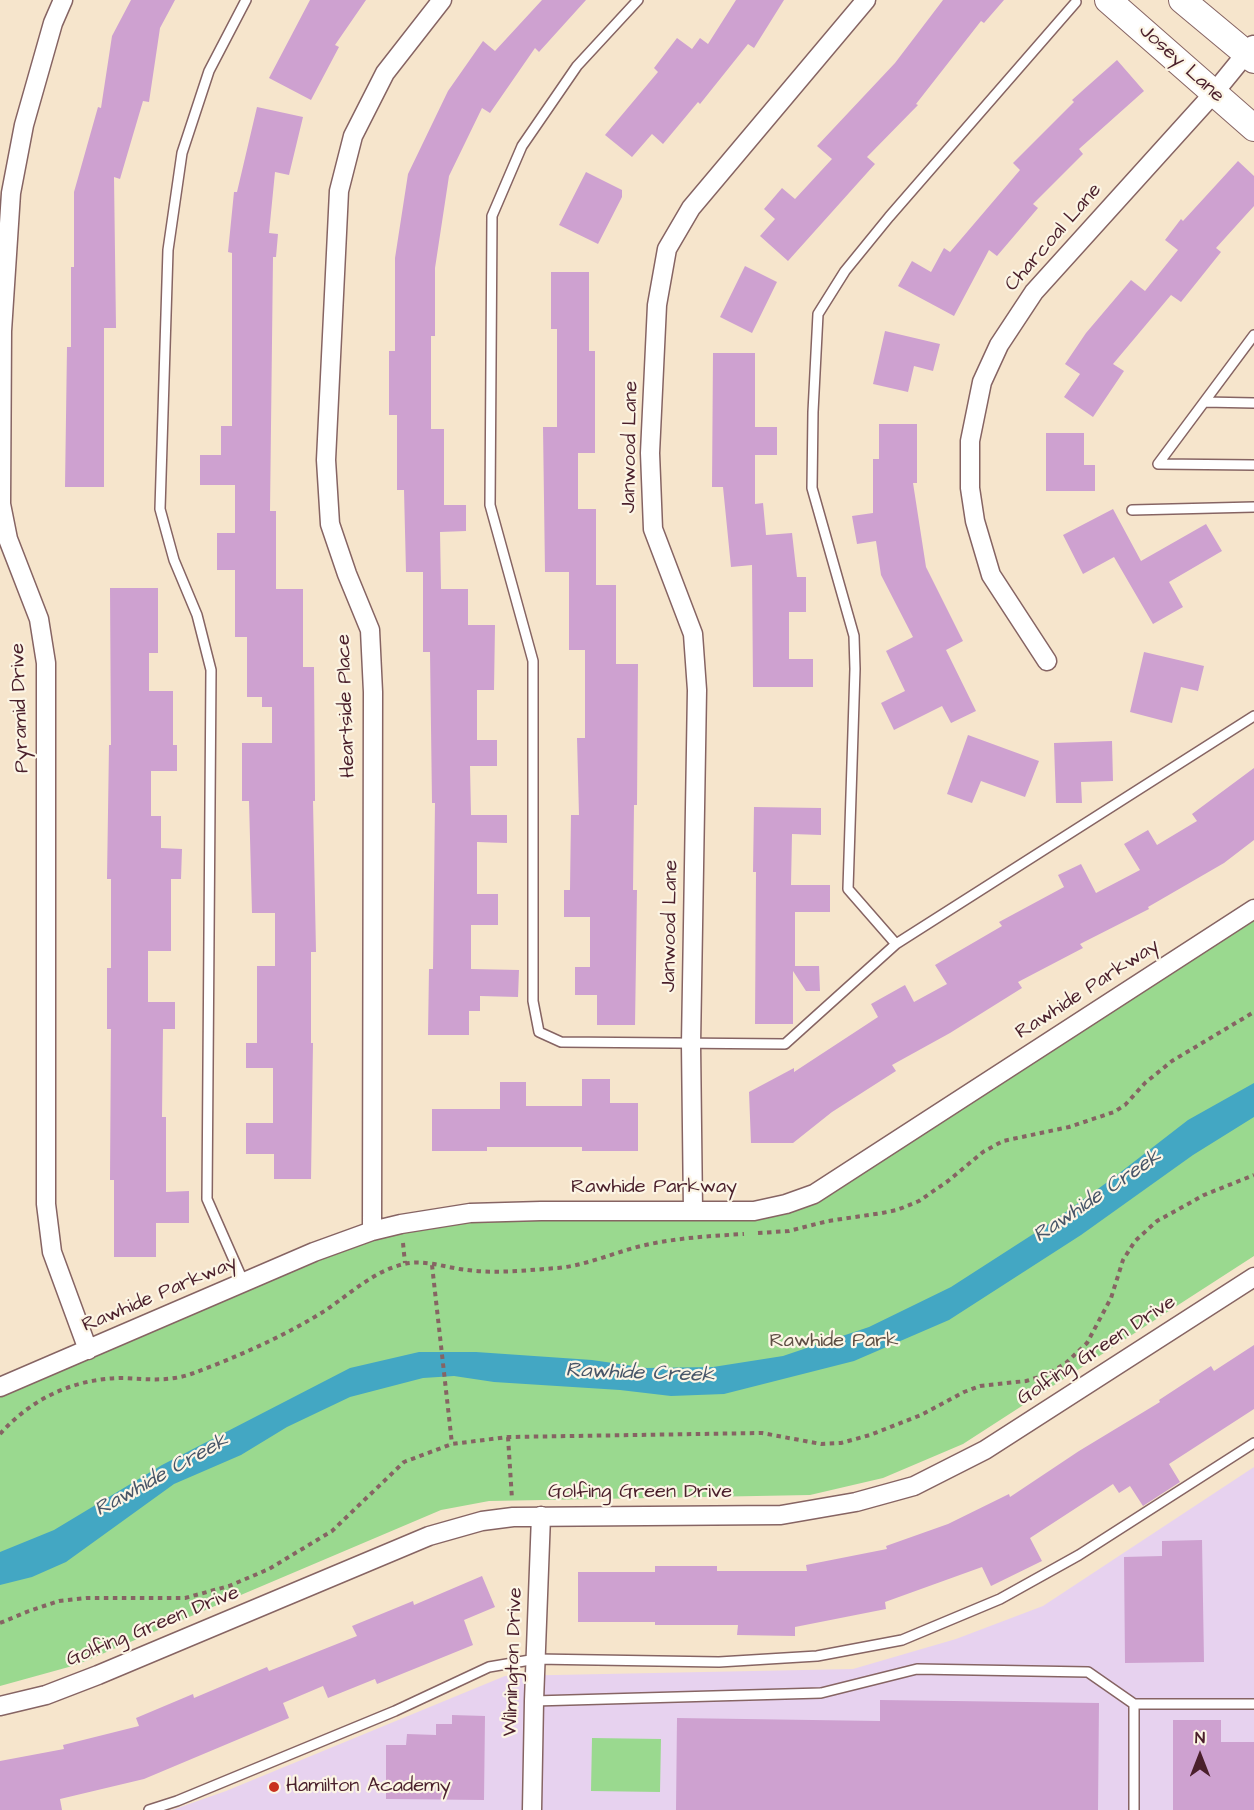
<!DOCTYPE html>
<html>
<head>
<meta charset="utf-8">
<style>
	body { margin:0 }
	#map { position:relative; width:1254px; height:1810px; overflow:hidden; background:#f6e5cc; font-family:"Architects Daughter",sans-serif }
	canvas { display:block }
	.north { position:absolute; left:1170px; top:1726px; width:60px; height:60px; -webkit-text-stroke:4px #fcf5e5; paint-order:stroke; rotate:0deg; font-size:16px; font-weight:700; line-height:24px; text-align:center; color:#4a1f2b }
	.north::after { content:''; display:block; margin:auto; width:21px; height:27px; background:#4a1f2b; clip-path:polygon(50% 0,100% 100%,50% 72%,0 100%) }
</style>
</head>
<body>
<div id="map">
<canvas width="1254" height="1810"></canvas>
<div class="north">N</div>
</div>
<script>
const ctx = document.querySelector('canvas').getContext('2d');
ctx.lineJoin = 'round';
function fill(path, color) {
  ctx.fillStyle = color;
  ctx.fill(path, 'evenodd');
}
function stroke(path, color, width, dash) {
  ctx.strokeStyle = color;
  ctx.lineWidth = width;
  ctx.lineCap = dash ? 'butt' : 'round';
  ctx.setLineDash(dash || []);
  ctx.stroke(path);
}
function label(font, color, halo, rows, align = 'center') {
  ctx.font = font + ' "Architects Daughter",sans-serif';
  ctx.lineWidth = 4.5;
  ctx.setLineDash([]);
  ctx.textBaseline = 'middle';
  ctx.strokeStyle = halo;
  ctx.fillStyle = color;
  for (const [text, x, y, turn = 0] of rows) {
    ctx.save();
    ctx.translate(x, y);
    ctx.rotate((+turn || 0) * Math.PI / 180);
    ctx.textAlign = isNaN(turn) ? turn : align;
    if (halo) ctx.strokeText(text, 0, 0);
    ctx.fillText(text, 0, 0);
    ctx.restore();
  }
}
fill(new Path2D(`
	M1254,1467v343h-1082l54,-19 279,-115 348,-7 103,-30 87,-33z`), '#e7d2ef');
fill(new Path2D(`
	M1254,917v339l-291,188 -80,34 -73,17 -321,6 -48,9 -365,155 -76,21v-293l371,-157 99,-17 293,-5z
	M592,1738l69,1 -1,53 -69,-1z`), '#9ad98f');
fill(new Path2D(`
	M1254,1083v34l-61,38 -112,80 -132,85 -95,41 -130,33 -53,2 -51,-6 -126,-8 -40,-6 -31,2 -73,19 -63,30 -46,28 -67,29 -108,78 -34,15 -32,8v-33l54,-22 108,-65 188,-97 69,-16h57l116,8 55,8 66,-1 70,-11 86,-29 82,-40 101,-65 61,-44 75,-58z`), '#43a7c3');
fill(new Path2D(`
	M131,0h44l-15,28 -11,74 -6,-1 -23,78 -6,-2 2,151h-12v159h-39l2,-140h4v-80h3v-75l24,-85 3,1 11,-72z
	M310,0h56l-31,45 4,2 -28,53 -42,-22z
	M542,0h44l-47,52 -4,-4 -45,65 -8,-5 -33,68 -14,92v68h-4v93h13v76h22v26l-26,1 1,57h27v36h27l-1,65h-17v50h20v26h-27l1,49h36v28l-30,-1v52h21v31h-27v44l48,1 -1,27 -38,-1v15h-11v24h-41l1,-66h4l2,-166h-3l-2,-151h-7v-80h-17l-2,-82h-7v-75h-8v-64h6v-93l13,-84 40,-83 35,-50 12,10z
	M736,0h48l-30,48 -6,-4 -48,60 -2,-2 -35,42 -11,-10 -20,23 -27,-22 53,-63 -4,-4 23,-30 15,11 8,-11 8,6z
	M943,0h61l-20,23 -3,-2 -65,83 2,1 -51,52 8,7 -87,97 -28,-25 15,-17 -11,-10 18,-21 13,11 37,-40 -15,-13 78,-83z
	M1117,60l27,31 -65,58 4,5 -50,50 5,4 -41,48 -8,-6 -35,66 -56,-30 14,-25 19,11 13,-24 6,4 70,-82 -7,-7 61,-61 -2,-2z
	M257,107l46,10 -14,58 -14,-3 -6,61 9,1 -2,23h-3l-3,254h6v78h27v78h11l1,134h-2l3,151h-5v91h2l-2,136h-37v-25h-28v-31h27v-55h-27v-25h11v-77h18v-53h-23l-3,-112h-7v-58h30v-36h-10v-10h-15v-60h-12v-67h-18v-37h18v-48h-35v-30h21v-29h11v-173l-4,-1 6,-60h3z
	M1238,161l16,15v30l-38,42 5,4 -40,50 -10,-7 -58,69 11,7 -31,46 -29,-20 16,-23 -15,-10 21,-31 45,-53 14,11 33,-41 -13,-10 16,-21 2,2z
	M586,172l36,18v7l-24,47 -39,-19z
	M745,266l32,16 -25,51 -32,-16z
	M551,272h38v79h6v102h-17v56h18v76h20v79h22l-1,141h-3l-1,85h4l-2,135h-38v-30h-22v-28h15v-50h-26v-27h6l1,-75h8l-2,-77h8v-88h-16v-78h-24l-2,-145h14v-98h-6z
	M885,331l55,13 -7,27 -19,-5 -6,26 -35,-8z
	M713,353h42v74h22v28h-22v49l8,-1 3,32 26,-2 5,44h9v35h-17v47h24v28h-60l-1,-122 -21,2 -8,-80h-11z
	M879,424h38v59h-4l13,84 37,74 -17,9 30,61 -25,12 -9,-17 -48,24 -13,-27 24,-12 -19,-40 27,-14 -32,-62 -5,-34 -19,3 -5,-28 21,-3v-54h6z
	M1046,433h38v32h11v26h-49z
	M1113,509l28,52 65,-37 16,27 -53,31 14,25 -30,17 -39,-67 -31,17 -20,-39z
	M110,588h48v65h-9v38h24v54h4v26h-26v45h10v32l21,1 -1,30h-10v72h-23v51h27v27h-12l-1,88h4v75l23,-1v32h-33v34h-42v-77h-4l1,-151h-4v-61h4v-89h-4l2,-134h2z
	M1144,652l60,14 -6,25 -17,-4 -9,36 -42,-11z
	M968,735l71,26 -14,36 -44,-16 -9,22 -25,-9z
	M1112,741l1,40 -32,1 1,21h-26l-2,-60z
	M1254,768v72l-30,23 -76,44 1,2 -69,35 3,4 -65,34 4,6 -72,45 -58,32 4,6 -64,41 -39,31h-42l-2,-51 45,-24v4l84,-55 -7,-13 34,-19 9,17 33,-18 -12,-19 67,-39 -3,-4 65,-35 -6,-12 23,-11 15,29 44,-23 -16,-26 24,-14 9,15 40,-24 -5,-7z
	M754,807l67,1v27l-29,-1 -1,51h39v27h-35v54h24l1,25h-14l-13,-20v53h-38l1,-152h-3z
	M582,1079h28v24h28v48h-56v-4h-95v4h-55v-42h68v-27h26v24h56z
	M1254,1345v64l-85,55 11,18 -37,24 -13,-20 -11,7 -6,-9 -83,54 12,23 -51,25 -9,-19 -97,35 1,7 -91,18v9l-58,-1 1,-10h-83v-3h-77v-50h77v-6h62v5h90l-1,-6 81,-16 -1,-3 62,-22 61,-30 1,3 69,-46 81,-49 -1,-2 52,-34 3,5z
	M1202,1540l2,122 -79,1 -1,-106 38,-1v-15z
	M482,1576l13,31 -31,13 9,25 -96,39 -2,-5 -47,19 -5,-12 -40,17 6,15 -145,61 -84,20 2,11h-62v-49l64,-12 -1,-4 76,-19 -3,-8 57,-24 1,4 73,-31 2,4 88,-35 -5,-10 61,-25 1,4z
	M880,1700l219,3 -1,107h-422l1,-92 203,3z
	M452,1715l33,1 -1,84 -98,-1v-54h20l1,-11 29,1v-11h16z
	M1173,1720h48v22h33v68h-81z`), '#cea1d0');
const service = new Path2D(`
	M638,0l-61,66 -55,80 -30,70 -2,289 43,156v340l6,31 22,10 224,2 111,-100 358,-228
	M1254,335l-96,129 96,1
	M1204,402l50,1
	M1132,510l122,-3
	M896,944l-48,-55 7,-220 -1,-33 -42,-148 1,-76 5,-98 27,-43 44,-54 187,-215
	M244,1283l-37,-84 4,-529 -14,-55 -23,-55 -14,-51 8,-259 14,-97 27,-82 37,-71
	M534,1701l287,-8 96,-24 171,3 46,32
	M149,1810l28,-9 218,-90 94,-44 47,-8 183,3 98,-6 85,-16 98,-41 79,-44 175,-112
	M1134,1810v-106h120`);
const minor = new Path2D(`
	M63,0l-10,23 -29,102 -13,68 -9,138 -1,173 7,35 31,80 7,44v541l6,48 36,98
	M1047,661l-56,-86 -16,-54 -5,-33v-47l12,-59 17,-37 35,-53 179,-198 40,-49
	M693,1211l-2,-167 6,-354 -4,-56 -40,-105 -3,-76 7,-148 10,-56 24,-41 175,-208
	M372,1231l1,-539 -3,-62 -23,-56 -17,-50 -4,-64 13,-269 14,-55 32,-63 57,-73
	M0,1387l314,-135 58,-21 29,-7 69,-11 71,-2h213l32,-7 28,-10 440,-285
	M0,1706l46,-11 52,-20 331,-139 53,-15 31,-4 268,-2 75,-13 58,-16 71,-36 269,-173
	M532,1810l2,-109 7,-185`);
const secondary = new Path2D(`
	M1108,0l146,128
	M1182,0l72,60`);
stroke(service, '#866463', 12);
stroke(minor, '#866463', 21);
stroke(secondary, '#866463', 28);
stroke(new Path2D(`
	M758,1233l31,-2 39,-10 54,-8 15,-3 22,-9 29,-20 35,-29 20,-11 66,-14 45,-15 11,-7 20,-22 27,-22 82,-49
	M403,1243l2,20
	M432,1265l20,179
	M0,1434c32,-36 75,-56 124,-56 23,1 44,4 67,-4 44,-16 96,-39 135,-64 25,-17 48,-39 78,-46 20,-5 43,4 63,6 30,4 61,0 91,-2 29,-3 55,-15 83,-22 34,-8 68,-10 103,-12
	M508,1437l4,62
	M0,1623l29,-12 30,-10 28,-3h98l44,-12 40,-17 63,-38 72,-69 48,-18 56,-7 254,-4 59,11 20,-1 29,-8 51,-20 43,-23 16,-6 46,-5 20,-6 20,-12 21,-20 24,-45 12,-38 12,-19 22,-20 22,-12 25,-14 50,-20`), '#866463', 4, [4.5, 4.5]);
stroke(service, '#fff', 9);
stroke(minor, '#fff', 18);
stroke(secondary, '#fff', 26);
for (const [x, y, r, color] of [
	[274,1787,6,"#c8321e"]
]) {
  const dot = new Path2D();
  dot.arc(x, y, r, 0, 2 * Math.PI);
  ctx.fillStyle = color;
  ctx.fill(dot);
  stroke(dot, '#fcf5e5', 2);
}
label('20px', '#4a1f2b', '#fcf5e5', [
	["Josey Lane",1181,64,42],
	["Charcoal Lane",1054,238,-49],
	["Janwood Lane",631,447,-89],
	["Heartside Place",347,706,-92],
	["Pyramid Drive",21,708,-92],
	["Janwood Lane",671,926,-89],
	["Rawhide Parkway",1088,990,-33],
	["Rawhide Parkway",654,1188],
	["Rawhide Parkway",160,1295,-23],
	["Golfing Green Drive",1097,1351,-33],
	["Golfing Green Drive",640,1493],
	["Golfing Green Drive",153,1627,-22],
	["Wilmington Drive",514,1662,-88]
]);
label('20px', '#5e4e44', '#fcf5e5', [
	["Rawhide Park",834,1342]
]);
label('20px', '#4a1f2b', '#fcf5e5', [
	["Hamilton Academy",286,1787]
], 'left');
label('italic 21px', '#475568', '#fcf5e5', [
	["Rawhide Creek",1098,1197,-34],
	["Rawhide Creek",640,1374,2],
	["Rawhide Creek",162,1476,-29]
]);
</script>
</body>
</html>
